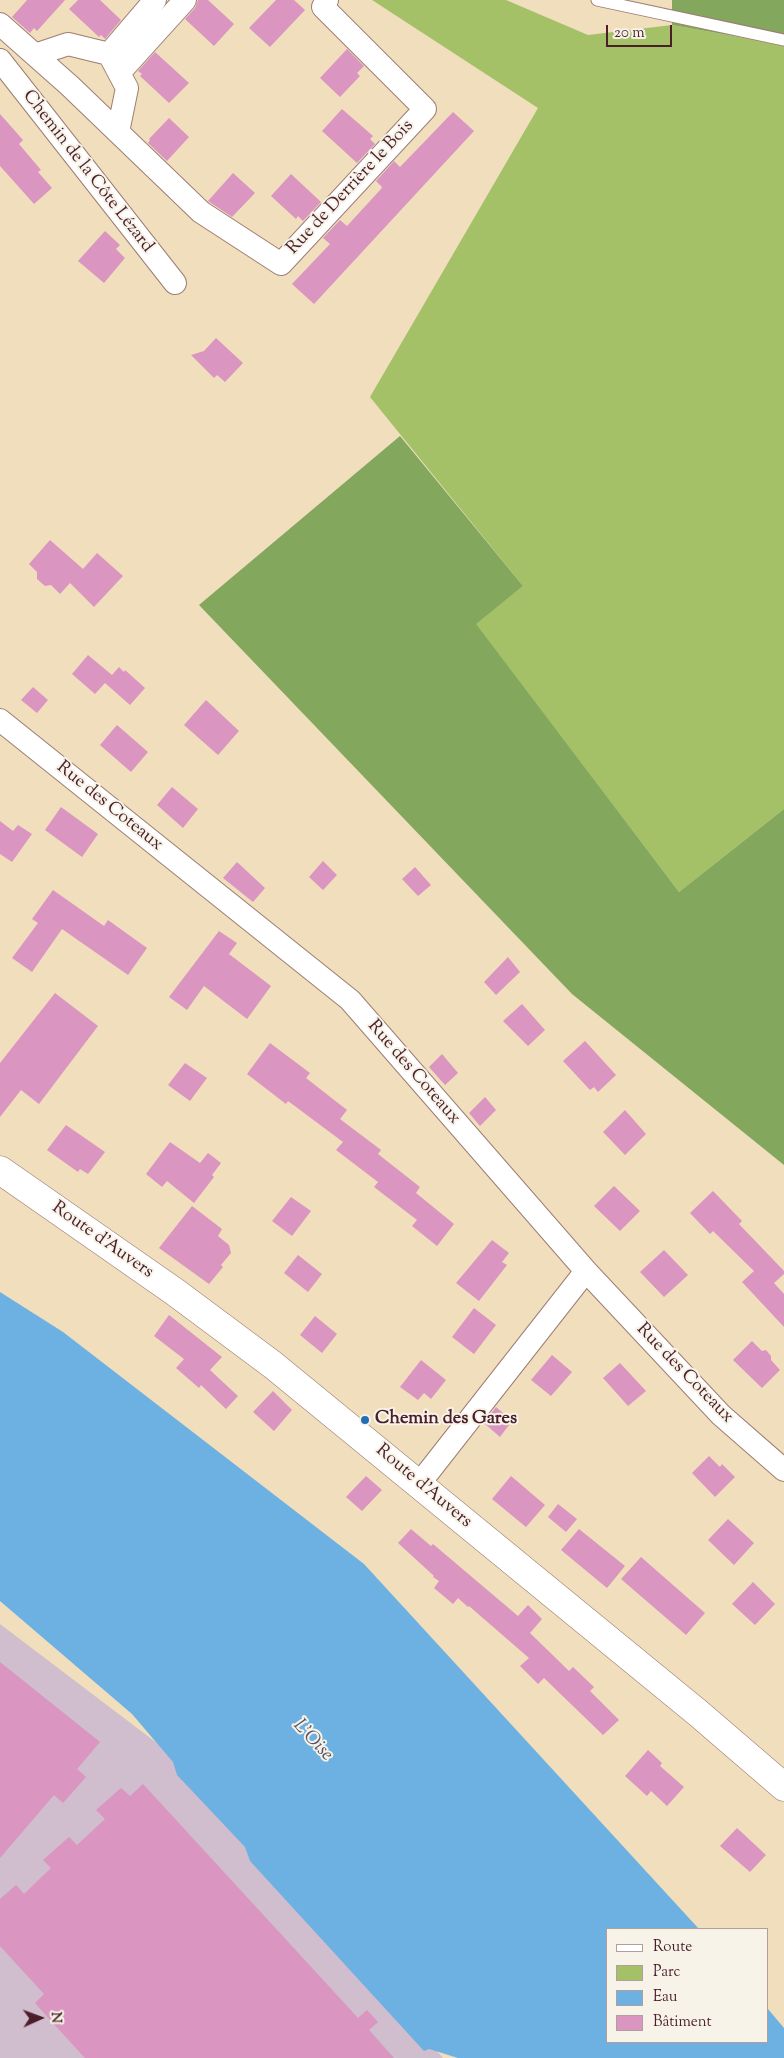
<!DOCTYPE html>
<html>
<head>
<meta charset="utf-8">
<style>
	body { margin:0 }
	#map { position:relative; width:784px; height:2058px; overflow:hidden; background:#f0debd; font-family:"Sorts Mill Goudy",serif }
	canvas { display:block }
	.legend { position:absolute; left:606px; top:1928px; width:162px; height:115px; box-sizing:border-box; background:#f7f3e8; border:1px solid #b29e9c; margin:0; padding:6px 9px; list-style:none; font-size:15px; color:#4a1f2b }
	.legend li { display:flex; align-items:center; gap:10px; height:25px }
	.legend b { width:25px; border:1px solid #b29e9c }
	.north { position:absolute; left:15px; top:1993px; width:50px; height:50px; -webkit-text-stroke:4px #f7f3e8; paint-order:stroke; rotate:88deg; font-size:14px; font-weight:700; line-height:20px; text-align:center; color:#4a1f2b }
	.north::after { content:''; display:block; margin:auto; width:18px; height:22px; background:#4a1f2b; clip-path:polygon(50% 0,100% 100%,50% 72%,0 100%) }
	.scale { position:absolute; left:606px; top:25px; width:66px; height:22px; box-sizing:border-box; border:2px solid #4a1f2b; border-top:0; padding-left:6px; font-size:15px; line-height:18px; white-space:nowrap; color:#4a1f2b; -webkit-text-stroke:4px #f7f3e8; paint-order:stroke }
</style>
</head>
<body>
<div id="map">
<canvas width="784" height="2058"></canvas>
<ul class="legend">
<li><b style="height:6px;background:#fff"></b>Route</li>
<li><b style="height:14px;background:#a4c168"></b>Parc</li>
<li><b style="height:14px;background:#6db1e3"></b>Eau</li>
<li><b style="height:14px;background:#da95c0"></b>Bâtiment</li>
</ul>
<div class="north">N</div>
<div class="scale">20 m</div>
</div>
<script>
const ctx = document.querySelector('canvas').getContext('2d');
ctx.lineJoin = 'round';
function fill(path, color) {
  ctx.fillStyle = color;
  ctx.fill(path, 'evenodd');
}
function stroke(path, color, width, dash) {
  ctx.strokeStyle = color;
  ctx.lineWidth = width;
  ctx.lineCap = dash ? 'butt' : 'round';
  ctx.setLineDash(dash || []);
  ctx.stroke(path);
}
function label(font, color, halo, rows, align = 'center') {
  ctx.font = font + ' "Sorts Mill Goudy",serif';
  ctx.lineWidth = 4;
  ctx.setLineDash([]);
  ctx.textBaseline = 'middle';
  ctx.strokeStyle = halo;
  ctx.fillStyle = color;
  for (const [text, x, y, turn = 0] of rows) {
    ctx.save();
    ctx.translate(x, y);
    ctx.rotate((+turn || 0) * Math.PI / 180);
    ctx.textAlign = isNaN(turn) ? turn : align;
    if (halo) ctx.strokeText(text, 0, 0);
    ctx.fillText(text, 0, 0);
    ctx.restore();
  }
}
fill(new Path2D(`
	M0,1624l170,129 273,305h-443z`), '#d0bdcd');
fill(new Path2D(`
	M372,0h134l82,35 84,-10 112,20v764l-105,83 -204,-268 48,-38 -153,-189 168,-289z`), '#a4c168');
fill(new Path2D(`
	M672,0h112v45l-112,-20z
	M400,436l123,150 -47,38 203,268 105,-83v356l-212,-171 -373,-389z`), '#83a75c');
fill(new Path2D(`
	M0,1292l63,40 301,232 335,365h-91v113h160v-33l16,19v30h-326l-29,-9 -5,2 -174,-190 -5,-14 -68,-72 -4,-13 -41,-48 -132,-113z`), '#6db1e3');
fill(new Path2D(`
	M27,0h38l-28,31 -3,-3 -4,5 -18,-16z
	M78,0h22l21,20 -16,19 -4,-4 -2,2 -30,-28z
	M198,0h10l26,24 -20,22 -29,-27 10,-11z
	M276,0h18l11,10 -35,37 -21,-19z
	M347,49l17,17 -7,7 3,3 -20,21 -20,-19z
	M155,52l34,31 -20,20 -29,-27 2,-2 -4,-3z
	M342,109l31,27 -3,3 5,5 -18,19 -35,-32z
	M453,112l21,19 -160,173 -22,-20 38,-40 -7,-6 17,-18 7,6 34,-37 1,-2 -6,-6 18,-20 6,6z
	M0,114l23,26 -4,4 22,26 -3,2 14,16 -18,16 -34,-38z
	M169,118l20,19 -22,24 -19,-18 2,-3 -1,-1z
	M233,173l22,20 -23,24 -24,-16z
	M291,174l30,28 -18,19 -5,-5 -2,3 -25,-23z
	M105,231l15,14 -4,4 9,9 -21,25 -26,-22z
	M216,338l27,25 -18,19 -8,-7 -3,3 -23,-23 13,-4z
	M50,540l33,29 14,-16 26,23 -29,31 -24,-24 -10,11 -9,-9 -6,1 -8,-7v-7l-8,-8z
	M88,655l24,20 7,-8 5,5 1,-2 20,18 -15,17 -25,-22 -10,11 -23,-20z
	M33,687l15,13 -11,13 -16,-13z
	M206,700l33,31 -21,24 -34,-30z
	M117,725l31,27 -17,20 -31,-27z
	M172,787l26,22 -15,19 -26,-23z
	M61,807l37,27 -16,23 -37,-27z
	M0,821l13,10 5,-6 14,9 -20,28 -12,-8z
	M323,861l14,14 -14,15 -14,-13z
	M237,862l28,26 -12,14 -30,-24z
	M415,867l16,18 -13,11 -16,-17z
	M53,890l51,36 4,-6 39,28 -19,27 -66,-46 -30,43 -20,-14 26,-35 -6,-4z
	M219,931l18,12 -8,11 42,32 -24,33 -43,-33 -17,24 -18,-13z
	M508,957l12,15 -24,23 -12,-13z
	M55,993l43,33 -59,78 -18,-14 -21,27v-54z
	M522,1004l23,26 -17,16 -25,-25z
	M585,1041l31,34 -18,17 -4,-5 -4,3 -27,-29z
	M270,1043l40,30 -4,5 41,32 -7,9 41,31 -3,4 42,33 -4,6 38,31 -17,22 -25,-20 5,-6 -43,-33 4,-5 -42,-32 7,-8 -55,-41 -2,3 -39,-30z
	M442,1054l16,19 -13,12 -16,-18z
	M185,1063l22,15 -17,23 -22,-16z
	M485,1097l11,13 -16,16 -11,-13z
	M625,1110l21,24 -21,21 -22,-23z
	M66,1125l39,27 -17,22 -8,-5 -2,3 -31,-22z
	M170,1142l30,21 8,-10 13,10 -9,12 2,2 -20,26 -27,-22 -5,6 -16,-13z
	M614,1186l26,25 -20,20 -26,-25z
	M713,1191l29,30 -3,3 45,47v3l-10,9 10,11v33l-42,-45 12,-11 -41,-40 -3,3 -20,-21z
	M291,1197l20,14 -19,25 -20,-15z
	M192,1206l30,23 -4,7 11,9 2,8 -10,12 2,2 -14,17 -50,-36z
	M492,1240l17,13 -7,9 5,3 -28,36 -23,-18z
	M664,1250l24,25 -24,22 -24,-25z
	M298,1255l24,19 -14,18 -24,-19z
	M474,1308l22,17 -22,29 -22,-17z
	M169,1315l53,42 -12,13 28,26 -12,13 -25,-24 -2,3 -23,-20 8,-9 -30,-23z
	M315,1316l22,18 -15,19 -22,-18z
	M752,1341l10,10 4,-1 5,6v4l9,10 -18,18 -29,-28z
	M552,1355l20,17 -21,24 -20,-16z
	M421,1360l25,20 -15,19 -7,-6 -6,7 -18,-13z
	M620,1363l26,28 -18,15 -25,-28z
	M273,1391l19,19 -18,21 -21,-19z
	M496,1407l16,14 -12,16 -16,-14z
	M709,1456l11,11 2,-3 13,13 -20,20 -23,-24z
	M366,1476l16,14 -20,21 -16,-14z
	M511,1476l34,29 -19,22 -34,-28z
	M558,1504l19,15 -11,13 -18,-15z
	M728,1519l26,24 -20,22 -26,-25z
	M411,1529l20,17 2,-2 85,72 10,-11 14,14 -12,14 39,38 4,-4 21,20 -4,4 29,29 -16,15 -59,-57 -6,6 -18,-18 9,-8 -60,-52 -1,1 -10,-9 -5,6 -19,-16 5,-7 -6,-4 1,-1 -36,-33z
	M579,1529l46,37 -18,22 -46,-38z
	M641,1557l64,56 -19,22 -65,-56z
	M753,1582l22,22 -20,21 -23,-21z
	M0,1662l100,80 -23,27 9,8 -23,26 -9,-8 -54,63z
	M648,1750l14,13 -2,3 24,21 -17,19 -16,-15 -4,5 -22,-20z
	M143,1784l215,234 9,-8 11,12 -9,8 25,28h-309l-33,-36 -17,-19 9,-9 -44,-48v-47l16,-14 8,9 27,-26 -8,-8 26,-23 8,8 28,-26 -9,-9 25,-22 9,8z
	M737,1828l29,27 -16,17 -30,-26z`), '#da95c0');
const service = new Path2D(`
	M597,0l187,40`);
const minor = new Path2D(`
	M0,24l70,62 131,126 80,52 144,-155 -102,-102 4,-7
	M109,54l46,-54
	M35,55l33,-11 41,10 18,34 -9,44
	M0,60l175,223
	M119,73l66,-73
	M0,720l350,280 236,271 135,144 63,55
	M419,1484l167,-213`);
const secondary = new Path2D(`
	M0,1170l175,122 98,73 425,348 86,74`);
stroke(service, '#9d7e74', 13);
stroke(minor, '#9d7e74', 24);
stroke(secondary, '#9d7e74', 29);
stroke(service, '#fff', 11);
stroke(minor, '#fff', 22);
stroke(secondary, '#fff', 28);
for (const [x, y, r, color] of [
	[365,1420,5,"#1f6fb2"]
]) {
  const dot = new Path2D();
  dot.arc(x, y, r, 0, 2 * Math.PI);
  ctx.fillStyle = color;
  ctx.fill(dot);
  stroke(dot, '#f7f3e8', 2);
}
label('18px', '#4a1f2b', '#f7f3e8', [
	["Chemin de la Côte Lézard",87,172,52],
	["Rue de Derrière le Bois",351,188,-47],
	["Rue des Coteaux",109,807,39],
	["Rue des Coteaux",413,1073,49],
	["Route d'Auvers",102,1241,35],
	["Rue des Coteaux",684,1374,46],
	["Route d'Auvers",423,1487,40]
]);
label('bold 18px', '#4a1f2b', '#f7f3e8', [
	["Chemin des Gares",375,1420]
], 'left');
label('italic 19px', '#56526b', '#f7f3e8', [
	["L'Oise",312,1741,47]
]);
</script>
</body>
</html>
